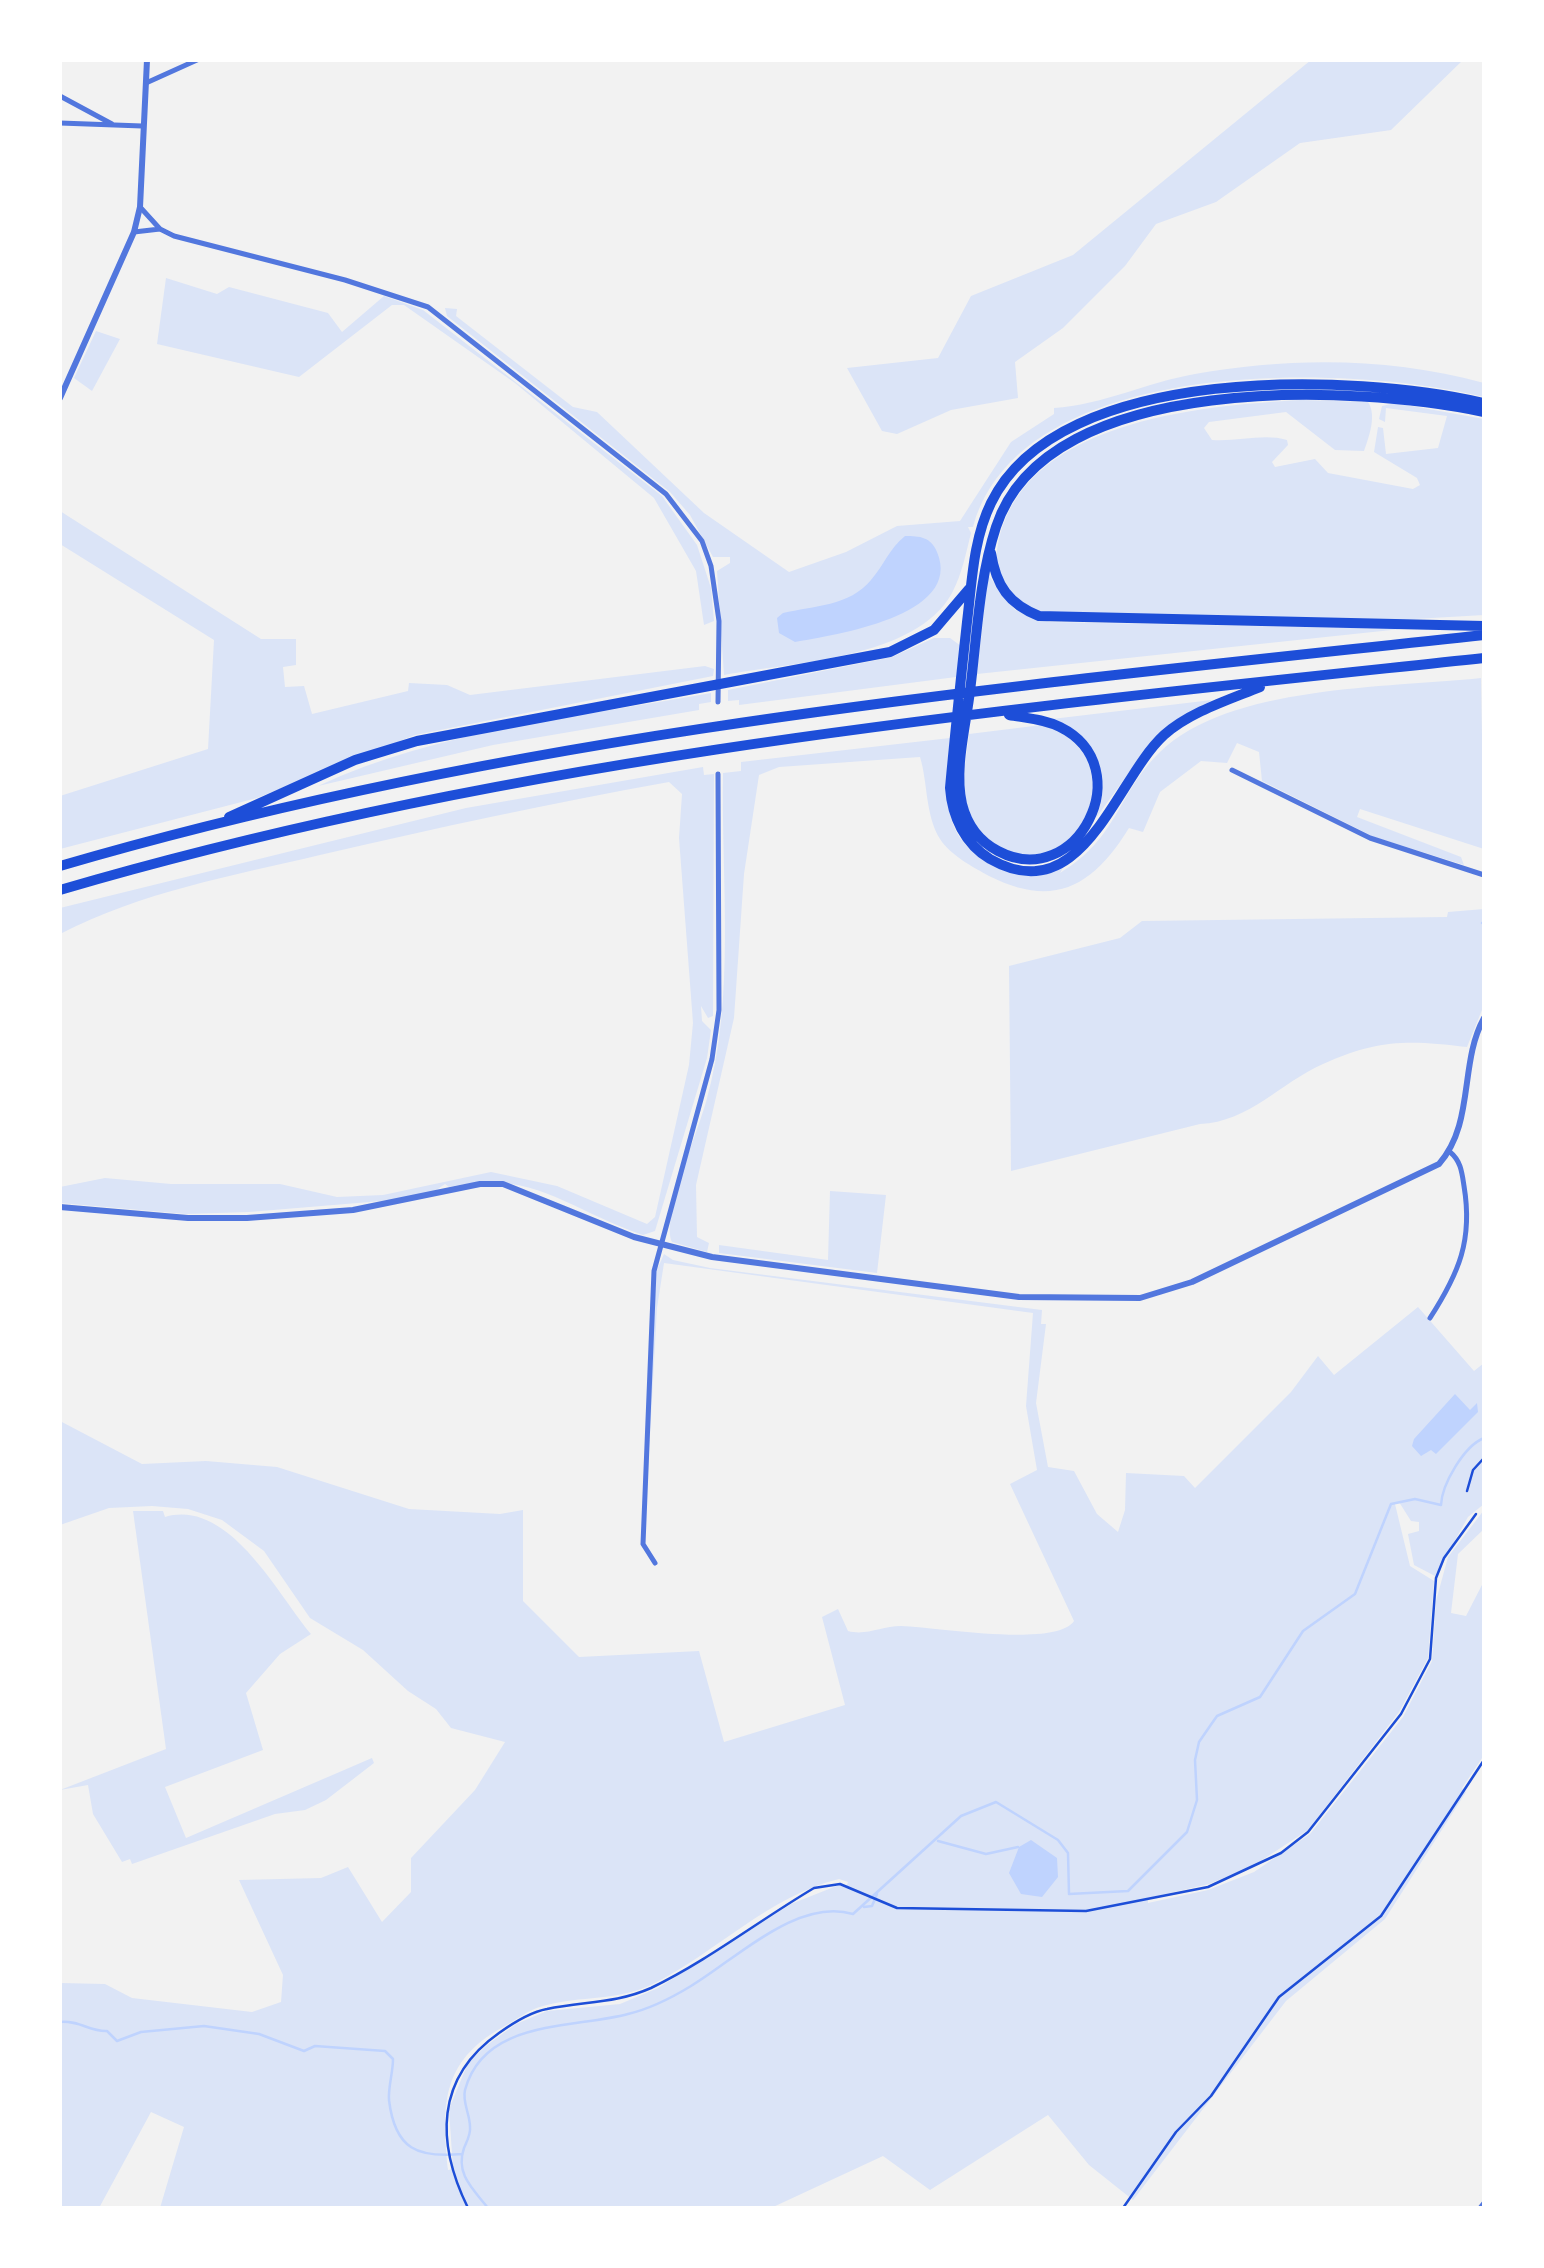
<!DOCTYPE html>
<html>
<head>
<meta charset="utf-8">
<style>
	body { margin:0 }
	#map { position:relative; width:1544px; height:2268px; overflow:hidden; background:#f2f2f2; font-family:"Fira Sans Condensed",sans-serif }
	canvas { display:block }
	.frame { position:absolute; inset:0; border:62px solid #fff; pointer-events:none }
</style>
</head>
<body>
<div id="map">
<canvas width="1544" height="2268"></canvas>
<div class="frame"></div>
</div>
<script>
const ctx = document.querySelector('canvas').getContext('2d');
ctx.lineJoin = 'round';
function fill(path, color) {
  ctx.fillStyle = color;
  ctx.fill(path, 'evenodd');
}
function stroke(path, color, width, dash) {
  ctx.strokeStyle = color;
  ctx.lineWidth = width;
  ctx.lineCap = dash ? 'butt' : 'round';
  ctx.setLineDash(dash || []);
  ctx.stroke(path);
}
fill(new Path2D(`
	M1311,60h152l-72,70 -91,13 -84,59 -60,22 -31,42 -62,62 -48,34 3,36 -67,12 -54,24 -15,-3 -35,-63 91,-10 33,-62 102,-41z
	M166,278l51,16 12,-7 99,26 14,19 42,-36 39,14 239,186 35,49 14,43 3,33 -10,4 -8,-54 -42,-73 -139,-115 -111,-78h-12l-93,72 -142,-33z
	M445,308l12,1 -1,7 117,91 24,5 107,101 85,59 57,-20 51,-26 63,-5 51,-79 43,-28v-6c48,-3 94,-26 141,-34 96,-17 195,-17 289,9v14c-136,-33 -463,-43 -511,130h-5l3,6c-5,20 -9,41 -19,60 -36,66 -160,69 -228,82l-7,-104 13,-8v-6h-17l-23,-42 -20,-23 -223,-176z
	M96,331l24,8 -28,52 -18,-13z
	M1301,400l67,2c9,13 1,35 -4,49l-29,-1 -49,-38 -77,10 -5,6 8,12c25,2 52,-7 75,0l1,5 -16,17 3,5 40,-8 13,14 85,16 7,-4 -3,-7 -43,-26 4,-25 5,1 3,26 52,-6 9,-32 -61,-8 -1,14 -6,-3 3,-13 13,-3 89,16v196l-87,5 -356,-7c-26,-12 -49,-31 -44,-63 19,-129 201,-144 304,-150z
	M60,511l201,128h35v26l-13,2 2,20 19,-1 8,28 96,-23 1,-8 38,2 23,10 235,-29 9,3 -1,7 -298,59 -158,63 -197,51v-53l148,-47 6,-109 -154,-96z
	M988,575l27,35 35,12 351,7 -424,45z
	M934,638h16l11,8 -5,31 -217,28v-5l-11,1v-11l164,-33z
	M1481,678l3,171 -124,-40 -3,8 104,40 3,8 -90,-28 -112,-56 -3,-29 -22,-9 -10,20 -26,-2 -41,31 -17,40 -14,-4c-36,58 -74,81 -140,48 -16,-9 -39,-21 -49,-37 -15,-24 -12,-56 -20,-82l-141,10 -20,8 -15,99 -10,144 -38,167 1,52 12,6 -2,9 -35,-10c-11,-24 26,-111 34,-140 30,-105 15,-221 17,-329l18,-2v-9l209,-24c-7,62 -9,121 69,129 16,2 30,5 45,-1l-4,7c59,-36 56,-78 100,-121 69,-67 227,-64 321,-74z
	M711,693v9l-12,2v6l-206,35 -175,41c123,-57 263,-69 393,-93z
	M1212,700l-58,38 -58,80c19,-46 -14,-69 -44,-99z
	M1042,725c103,32 29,169 -45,120 -18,-12 -29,-28 -32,-50 -3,-19 2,-42 4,-61z
	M703,767l1,8 10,-1 -1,242 -5,2 -7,-12 1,15 9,9 -4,28 -52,173 -12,4c-74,-25 -111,-67 -194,-48l-4,-3 -10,7 -41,9 -145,12 -63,2 -126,-11v-16l45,-9 66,6h109l57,13 46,-2 108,-23 66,14 90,38 8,-7 34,-152 4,-42 -14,-185 3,-44 -13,-12c-117,21 -233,46 -349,73 -89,21 -179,37 -260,79v-26l406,-100z
	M1484,909v96l-17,42c-58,-7 -89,-8 -144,17 -43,19 -74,58 -123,60l-189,47 -2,-205 111,-28 22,-17 305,-4 1,-5z
	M830,1191l56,4 -9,78 -158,-20v-8l109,15z
	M664,1254l9,6 37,8 332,42 -1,14h5l-10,79 12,64 26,4 23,43 21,18 7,-22 1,-37 58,3 11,12 96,-96 27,-36 16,19 84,-68 56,64 10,-8v141l-16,13 -33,59 -21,-11 -6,-31 11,-3v-9l-8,-1 -12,-19 -4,2 15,62 24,15 -6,77 -29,54 -91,118 -55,36 -44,18 -61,14v5l60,-13 46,-18 56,-38 93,-117 29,-56 4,-60 12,-44 36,-47v19l-26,25 -7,59 15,3 18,-35v174l-22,33 4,4 -81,127 -99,82 -153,199 -44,-35 -41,-50 -118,75 -47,-34 -112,52h-611l24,-81 -33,-15 -52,96h-39v-225l45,1 27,14 120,14 29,-10 2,-27 -44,-95 82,-2 27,-11 34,55 29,-30v-34l64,-68 30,-48 -54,-14 -15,-19 -28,-18 -45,-41 -53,-32 -46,-67 -42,-31 -34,-11 -36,-3 -43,2 -49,17v-104l82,43 64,-3 71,6 132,42 91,5 23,-4v91l56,56 120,-6 25,91 121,-37 -23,-88 16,-8 10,22c18,5 34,-5 53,-5 33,1 155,22 173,-5l-64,-137 27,-14 -11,-64 7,-93 -369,-50 -7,45 -11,200 10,-236zM839,1879l9,3 -2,6 -7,-3 -48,19 -133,84 -38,16 -73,7 -31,13 -29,21 -19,18 -19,46 4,60 -5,1c-6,-64 -8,-108 55,-143 13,-7 27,-18 40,-21 38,-11 75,-4 112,-23 63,-32 114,-87 184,-104z
	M133,1511h30l2,6c64,-19 113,78 146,117l-31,20 -34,39 17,57 -98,37 21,51 186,-80 2,5 -48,37 -21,10 -30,4 -143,50 -2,-5 -8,3 -29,-48 -5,-29 -28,5 106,-41z`), '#dbe4f7');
fill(new Path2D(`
	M905,536c15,0 26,1 32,16 27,64 -103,83 -142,90l-16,-9 -2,-15 6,-5c30,-7 67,-7 88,-33 13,-15 18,-31 34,-44z
	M1455,1394l15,16 7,-7 1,9 -42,42 -5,-4 -10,6 -9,-10 2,-7z
	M1031,1840l26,18 1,19 -16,20 -21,-3 -12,-21 10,-26z`), '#bfd3fe');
stroke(new Path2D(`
	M1482,923l2,1
	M938,1841l48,13 32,-7
	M864,1907l8,-1 5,-12
	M60,2022c19,-2 30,10 47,9l10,10 24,-9 63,-6 55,8 45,17 11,-5 70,5 8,8c0,14 -5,28 -4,41 6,50 29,58 73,54
	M488,2208c-15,-19 -33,-34 -24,-60 3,-7 7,-14 6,-21 0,-13 -8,-25 -5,-37 19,-71 107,-61 163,-76 21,-5 45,-17 63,-28 45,-27 107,-89 162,-72l108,-98 35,-14 62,38 10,13 1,41 59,-3 59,-59 10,-32 -2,-40 4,-18 11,-16 7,-10 43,-19 43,-66 52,-37 36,-90 24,-5 26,6c1,-21 23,-59 43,-67`), '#bfd3fe', 2.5);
stroke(new Path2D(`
	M1467,1491l6,-21 11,-12
	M468,2208c-32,-65 -33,-130 31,-175 14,-10 31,-21 48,-24 36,-8 68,-5 104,-21 56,-27 109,-68 163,-100l26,-4 57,24 189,3 122,-24 73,-34 27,-21 93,-118 29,-55 6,-81 8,-20 32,-44
	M1123,2208l53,-76 35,-36 68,-99 102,-81 103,-156`), '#1d4ed8', 2.5);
stroke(new Path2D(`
	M146,83l51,-23
	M60,96l52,28
	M60,123l82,3
	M140,207l20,22 14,7 171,44 83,27 238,187 36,47 9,25 8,55 -1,81
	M134,232l26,-3
	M1232,770l138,68 114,37
	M1430,1318c29,-45 43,-78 34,-132 -2,-13 -3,-25 -14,-34
	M655,1563l-12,-19 11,-273 58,-212 7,-49 -1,-236
	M1480,2208l4,-5`), '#5277de', 5);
stroke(new Path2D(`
	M60,398l74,-166 6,-25 7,-147
	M60,1207l128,11h59l106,-8 127,-26h23l131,53 78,20 307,40 121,1 52,-16 247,-118c36,-41 20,-101 45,-146`), '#5277de', 6);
stroke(new Path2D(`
	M991,553c5,33 18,51 48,63l445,10
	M1260,687c-32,13 -70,25 -96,48 -49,45 -81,177 -174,124 -25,-15 -38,-42 -40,-71 5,-55 11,-111 17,-166 5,-40 6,-82 24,-119 68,-141 365,-130 493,-100
	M1009,715c17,3 35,4 51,12 81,40 17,166 -62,124 -19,-10 -31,-27 -36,-47 -8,-35 4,-78 8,-113 7,-55 9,-112 26,-164 51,-157 361,-142 488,-115
	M229,817l126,-57 62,-19 473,-89 44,-22 35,-41
	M60,866c463,-136 947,-179 1424,-231
	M60,890c462,-136 947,-181 1424,-232`), '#1d4ed8', 10);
</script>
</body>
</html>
